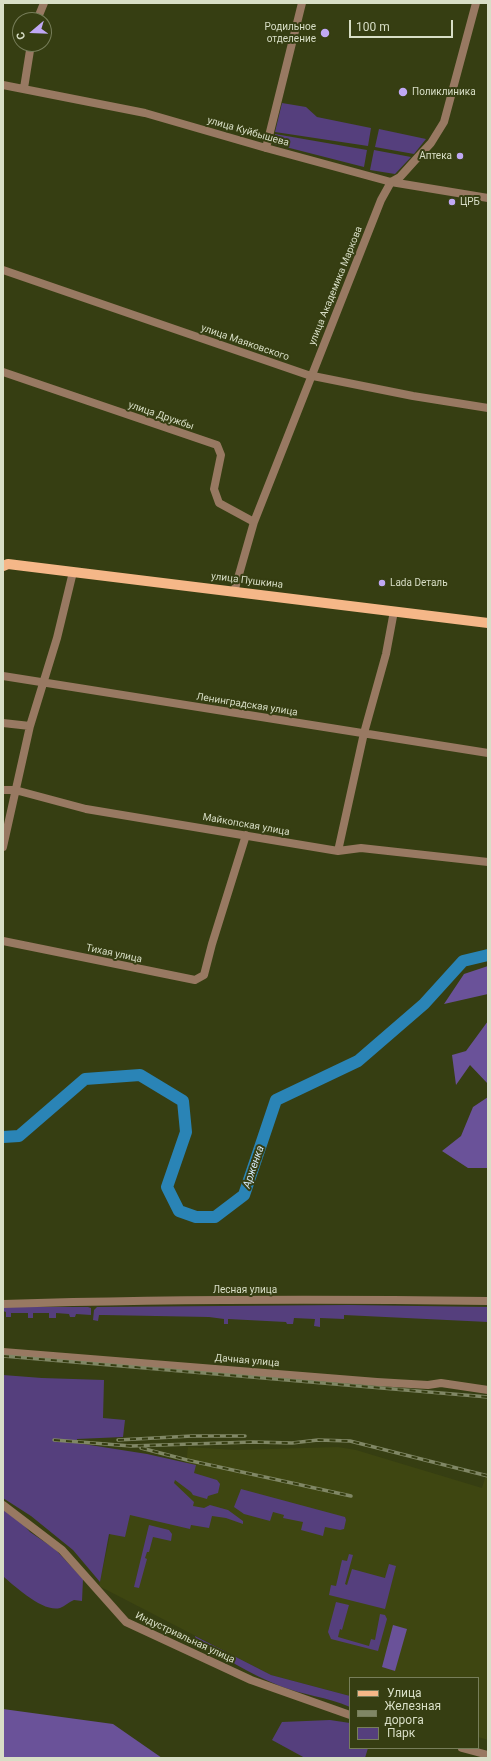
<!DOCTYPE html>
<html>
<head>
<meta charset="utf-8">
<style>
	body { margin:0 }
	#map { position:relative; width:491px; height:1761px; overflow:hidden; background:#363e12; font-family:Roboto,sans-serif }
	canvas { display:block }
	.frame { position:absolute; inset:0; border:4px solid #d8dec6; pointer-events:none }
	.legend { position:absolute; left:349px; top:1677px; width:130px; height:72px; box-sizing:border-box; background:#363e12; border:1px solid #777e5a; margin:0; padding:5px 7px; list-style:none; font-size:12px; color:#d8dec6 }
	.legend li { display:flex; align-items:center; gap:8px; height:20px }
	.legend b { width:20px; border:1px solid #777e5a }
	.north { position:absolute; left:12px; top:12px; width:40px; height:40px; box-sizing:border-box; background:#363e12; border:1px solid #777e5a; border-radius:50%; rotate:251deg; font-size:11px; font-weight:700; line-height:16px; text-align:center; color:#d8dec6 }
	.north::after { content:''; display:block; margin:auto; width:14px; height:18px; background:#c0a8f4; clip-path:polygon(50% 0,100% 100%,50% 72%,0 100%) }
	.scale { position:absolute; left:349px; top:20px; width:104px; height:18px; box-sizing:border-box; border:2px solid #d8dec6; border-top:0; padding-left:5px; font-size:12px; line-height:14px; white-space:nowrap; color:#d8dec6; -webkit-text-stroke:3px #363e12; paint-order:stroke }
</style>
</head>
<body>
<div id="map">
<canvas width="491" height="1761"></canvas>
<div class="frame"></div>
<ul class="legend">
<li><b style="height:5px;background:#f5b788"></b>Улица</li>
<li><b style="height:5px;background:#808765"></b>Железная дорога</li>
<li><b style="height:11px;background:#553f7d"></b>Парк</li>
</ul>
<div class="north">С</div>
<div class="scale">100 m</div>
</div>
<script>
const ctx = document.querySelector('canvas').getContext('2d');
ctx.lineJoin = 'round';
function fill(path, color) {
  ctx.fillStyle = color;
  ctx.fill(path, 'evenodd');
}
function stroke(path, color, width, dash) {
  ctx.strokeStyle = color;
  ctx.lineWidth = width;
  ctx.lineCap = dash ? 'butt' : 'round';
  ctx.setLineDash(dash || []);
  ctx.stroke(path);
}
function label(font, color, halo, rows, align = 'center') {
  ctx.font = font + ' Roboto,sans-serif';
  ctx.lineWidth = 4;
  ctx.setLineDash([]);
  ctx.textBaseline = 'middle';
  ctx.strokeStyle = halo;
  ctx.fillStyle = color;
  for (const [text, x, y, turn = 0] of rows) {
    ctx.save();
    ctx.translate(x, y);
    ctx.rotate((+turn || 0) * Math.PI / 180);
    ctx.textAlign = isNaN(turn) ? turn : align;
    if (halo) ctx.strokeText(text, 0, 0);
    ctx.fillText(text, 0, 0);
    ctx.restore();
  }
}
fill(new Path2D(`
	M188,1447l48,3 102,-3 18,3 126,38 6,-20v272l-10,-3v-59h-128v18l-79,-21 -172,-89 16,-74 70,-39z`), '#3e4611');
fill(new Path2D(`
	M282,103l24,4 11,10 54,11 -3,18 -93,-14z
	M379,129l47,10 -12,15 -39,-7z
	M275,134l92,16 -3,17 -90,-23z
	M374,150l37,7 -16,17 -25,-4z
	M349,1305l139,2v15l-144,-7v4l-24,-1v9l-6,-1 1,-7 -21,-1 -1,6h-6l-1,-2 -58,-3v5h-4v-5l-15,-2 -106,-2h-4l-1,6 -5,-1 1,-10 3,-3z
	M3,1307h85l3,1v7l-15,-1 -1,3h-5l-1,-3 -13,-1v5h-7v-5h-16v5h-5v-5h-17v4h-5v-5l-3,-1z
	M3,1375l39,3 62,2 -1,38 22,2 -2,17 -46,2v4l70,11 49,11 -2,8 23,7 3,4 -2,9 -10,3 -1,3 -14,-4 -2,-3 -16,-12 -1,3 20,19 -1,4 11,2 6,-3 18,5 15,11v3l-17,-6 -14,-2 -3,12 -18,-3 -1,4 -60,-14 -5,22 -16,-3 -9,48 -27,-32 -42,-34 -28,-18z
	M241,1489l104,28 1,3 -2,9 -4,1 -15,-3 -2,9 -22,-6 2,-8 -20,-4 1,-3 -11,-3 -3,9 -26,-7 -10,-7z
	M3,1509l18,13 9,10 25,17 28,30 -1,22 -8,-1c-5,2 -9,6 -14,8 -16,5 -46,-22 -57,-32z
	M149,1525l20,5 3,4 -1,7 -18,-4 -4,15h-2l-2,6 2,1 -8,29 -5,-1z
	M349,1554l4,1 -8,29 2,1 5,-16 33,9 4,-14 7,2 -11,43 -56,-14 2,-10 5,1 6,-26 5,1z
	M336,1602l13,3 -7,25 -2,-1 -2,8 31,9 2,-7 4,1 5,-26 5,1 2,4 -9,32 -47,-12 -3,-7z
	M195,1636l76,39 79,21v11c-23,-10 -47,-12 -70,-21 -30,-12 -57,-29 -84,-45z
	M330,1720l20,3v25h18l-3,10h-60l-33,-18 10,-18z`), '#553f7d');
fill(new Path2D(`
	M488,966v28l-44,10 20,-30z
	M488,1021v63l-18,-19 -14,20 -4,-30 14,-4z
	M488,1097v71h-20l-26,-17 19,-15 12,-29z
	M393,1625l14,4 -12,42 -13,-4z
	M3,1709l110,15 49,34h-159z`), '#6a5299');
stroke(new Path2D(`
	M3,1137l16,-1 66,-57 55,-4 43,26 3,31 -19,55 12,24 17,6h19l29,-22 32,-95 82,-39 66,-57 39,-43 25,-6`), '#2a84b6', 12);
stroke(new Path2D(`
	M37,20l7,-17
	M3,85l142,28 121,35 125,34 97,16
	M24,88l7,-44
	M266,148l36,-145
	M3,270l305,105 105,21 75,12
	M3,372l214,73 4,10 -7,34 5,14 35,19
	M234,592l20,-70 127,-322 10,-18 9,-5 18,-20 13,-14 13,-21 32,-119
	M3,676l485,77
	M3,723l27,3
	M3,790h12l71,19 252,42 23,-3 127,14
	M3,847l27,-121 27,-88 16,-66
	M338,851l26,-118 22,-79 8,-43
	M3,941l192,39 9,-5 8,-31 34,-109
	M3,1304c162,-5 323,-5 485,-3
	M3,1352l374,30 51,3 13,-2 47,7
	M3,1505l59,45 64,72 125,58 99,35
	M462,1748l26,7`), '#987962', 8);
stroke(new Path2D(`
	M3,566l5,-2 480,59`), '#f5b788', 10);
const rail = new Path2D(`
	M3,1356l485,41
	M54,1440l77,6 122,-4 39,1 26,-3 32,1 138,35
	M118,1440l74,-4h53
	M141,1448l46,12 164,36`);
stroke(rail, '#808765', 3.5);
stroke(rail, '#363e12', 2, [6]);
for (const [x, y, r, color] of [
	[325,33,5,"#c0a8f4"],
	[403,92,5,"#c0a8f4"],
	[460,156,4,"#c0a8f4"],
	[452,202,4,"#c0a8f4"],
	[382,583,4,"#c0a8f4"]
]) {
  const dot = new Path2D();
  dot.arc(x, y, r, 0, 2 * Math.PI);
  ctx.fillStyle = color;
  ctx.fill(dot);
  stroke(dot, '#363e12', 1.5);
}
label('10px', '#d8dec6', '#363e12', [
	["Родильное",316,27,"right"],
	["отделение",316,39,"right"],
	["Поликлиника",412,92],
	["Аптека",452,156,"right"],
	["ЦРБ",460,202],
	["Lada Dеталь",390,583]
], 'left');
label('10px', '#d8dec6', '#363e12', [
	["улица Куйбышева",248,132,16],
	["улица Академика Маркова",336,286,-68],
	["улица Маяковского",245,343,19],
	["улица Дружбы",161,416,19],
	["улица Пушкина",247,581,7],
	["Ленинградская улица",247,705,9],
	["Майкопская улица",246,825,10],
	["Тихая улица",114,954,12],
	["Лесная улица",245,1290],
	["Дачная улица",247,1361,5],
	["Индустриальная улица",185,1638,25]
]);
label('italic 11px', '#cfe3f0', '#363e12', [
	["Арженка",254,1167,-71]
]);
</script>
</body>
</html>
